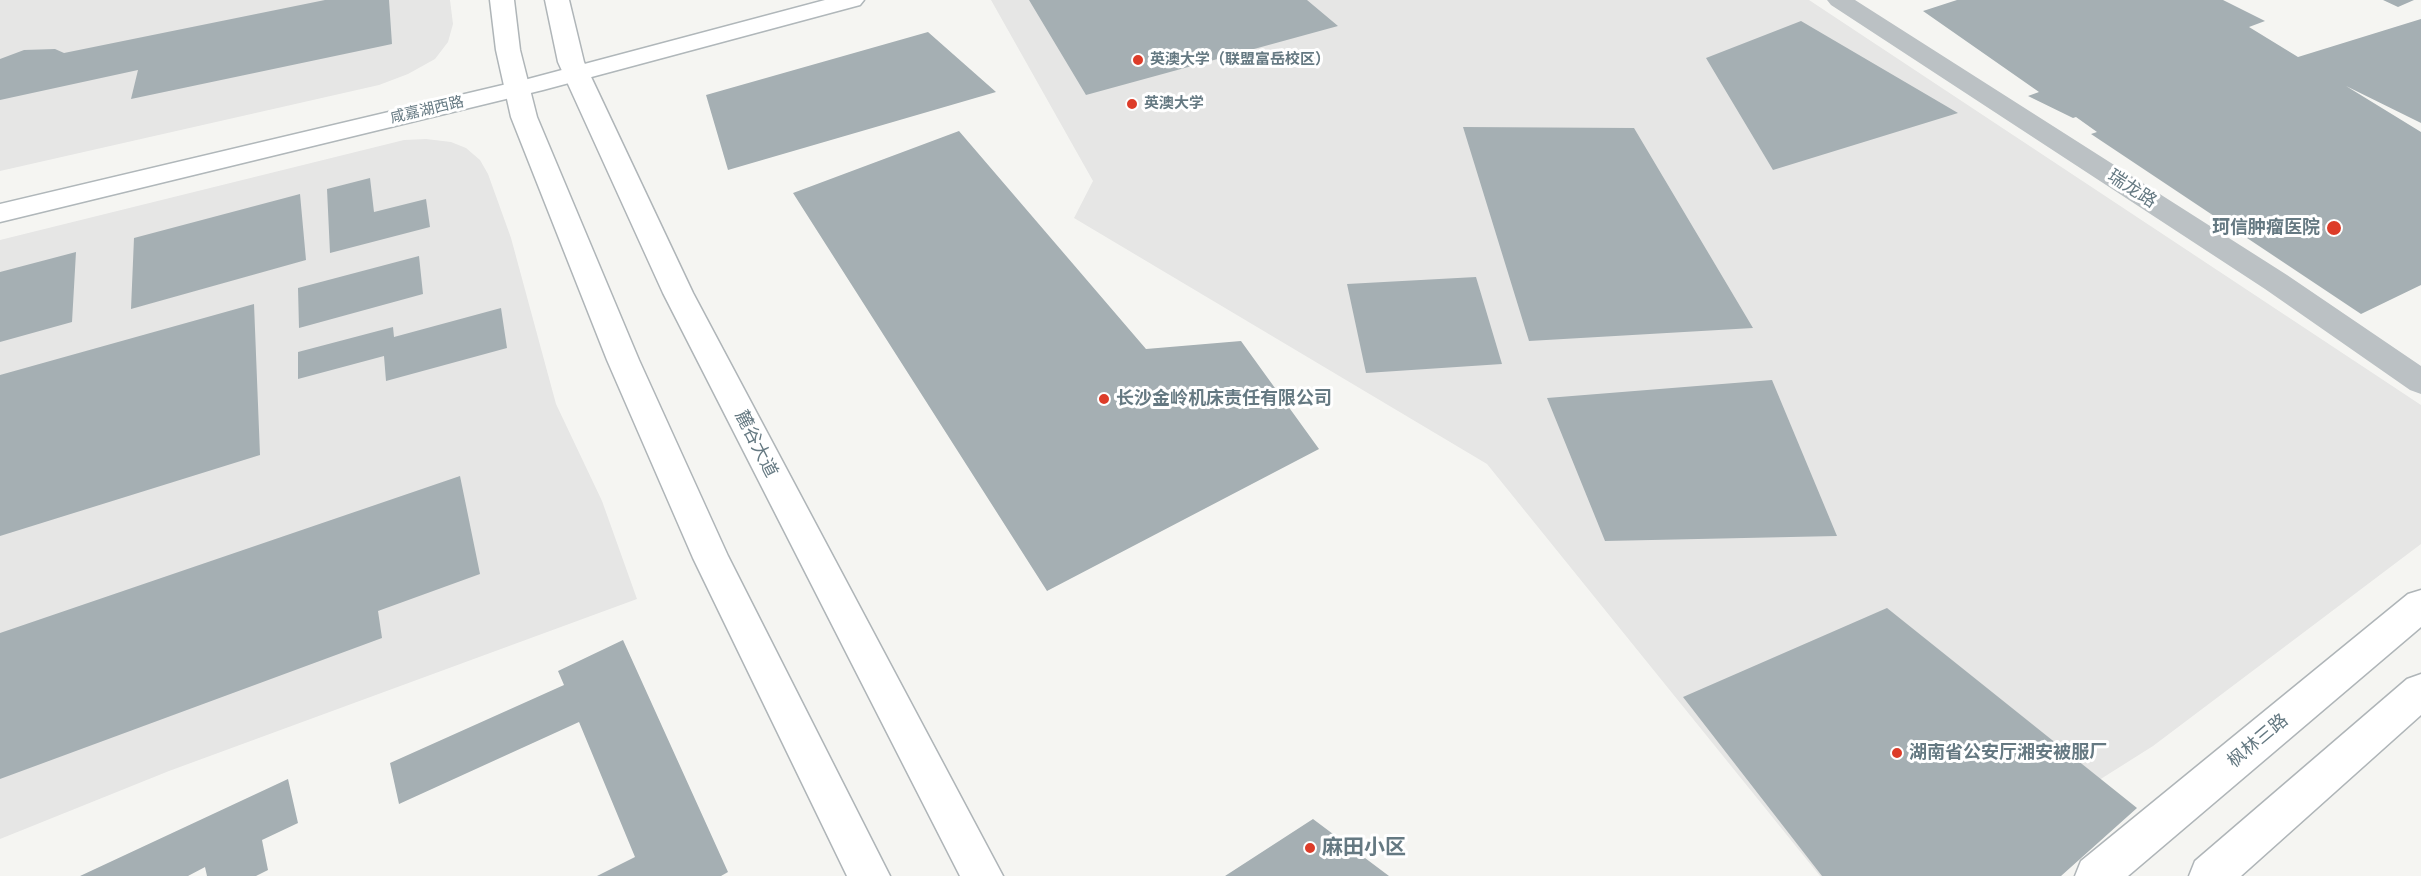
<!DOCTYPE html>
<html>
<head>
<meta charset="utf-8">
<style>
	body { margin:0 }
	canvas { display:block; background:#f5f5f2 }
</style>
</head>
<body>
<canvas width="2421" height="876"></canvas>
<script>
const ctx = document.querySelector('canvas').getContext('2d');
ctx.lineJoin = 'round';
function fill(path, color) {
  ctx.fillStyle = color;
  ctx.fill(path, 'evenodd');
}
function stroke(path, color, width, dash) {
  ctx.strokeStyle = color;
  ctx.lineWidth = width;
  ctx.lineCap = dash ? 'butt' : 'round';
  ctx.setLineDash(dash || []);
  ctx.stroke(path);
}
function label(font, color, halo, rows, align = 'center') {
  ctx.font = font + ' Rubik,"Noto Sans SC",sans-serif';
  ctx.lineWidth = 6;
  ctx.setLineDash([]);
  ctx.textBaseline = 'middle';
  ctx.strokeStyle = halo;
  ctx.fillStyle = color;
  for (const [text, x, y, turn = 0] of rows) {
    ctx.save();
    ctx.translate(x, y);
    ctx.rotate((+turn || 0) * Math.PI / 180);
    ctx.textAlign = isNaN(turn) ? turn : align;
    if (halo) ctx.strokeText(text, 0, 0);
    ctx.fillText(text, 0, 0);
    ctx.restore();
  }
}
fill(new Path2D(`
	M0,0h450l3,24 -5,18 -13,17 -27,15 -29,11 -379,86z
	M991,0h818l612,405v139l-268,202 -206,130h-127l-333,-412 -413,-246 19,-37z
	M426,139l25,3 15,6 14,12 8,14 23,64 45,166 46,97 35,98 -468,172 -169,68v-599l404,-100z`), '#e6e6e5');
fill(new Path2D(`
	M325,0h64l3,44 -261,55 7,-29 -138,30v-41l24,-9 31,-1 9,4z
	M1029,0h278l31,26 -252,69z
	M1957,0h266l42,21 -16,6 49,30 123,-38v104l-75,-37 75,46v153l-60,29 -270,-180 6,-2 -21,-15 -3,1 -45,-22 11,-4 -116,-81z
	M2383,0h31l-16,7z
	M1801,21l157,92 -185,57 -67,-112z
	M928,32l68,60 -268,78 -22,-75z
	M1463,127l171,1 119,200 -224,13z
	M959,131l187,218 95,-8 78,108 -272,142 -254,-398z
	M370,178l4,34 52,-13 4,28 -100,26 -3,-64z
	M300,194l6,66 -175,49 3,-71z
	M76,252l-4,70 -72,20v-70z
	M419,256l4,38 -124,34 -1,-40z
	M1476,277l26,87 -136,9 -19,-89z
	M254,304l6,151 -260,81v-161z
	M501,308l6,40 -121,33 -2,-25 -86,23v-27l95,-25 1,10z
	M1772,380l65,156 -232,5 -58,-143z
	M460,476l20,98 -102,37 4,27 -382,141v-146z
	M1887,608l250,200 -76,68h-239l-139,-179z
	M623,640l105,232 -7,4h-124l38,-19 -56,-135 -180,82 -9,-41 174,-78 -6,-14z
	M288,779l10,44 -36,17 6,30 -12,6h-49l-2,-9 -17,9h-108z
	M1313,819l76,57h-164z`), '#a5afb3');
const secondary = new Path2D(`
	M825,0h39l-4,5 -317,85 -543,132v-18l528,-125z`);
const primary = new Path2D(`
	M490,0h24l6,50 17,67 102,243 89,196 162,320h-43l-154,-318 -86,-198 -96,-243 -15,-67z
	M545,0h24l15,62 109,231 310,583h-43l-297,-583 -105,-231z
	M2421,590v37l-293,249h-53l6,-15 327,-267z
	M2421,674v41l-180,161h-52l6,-15 212,-182z`);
stroke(secondary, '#b0b7ba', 3);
stroke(primary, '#afb5b8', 3);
fill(new Path2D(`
	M1827,0h28l432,275 134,91v28l-11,-4 -145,-101 -434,-284z`), '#bbc1c4');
fill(secondary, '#fff');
fill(primary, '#fff');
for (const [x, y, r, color] of [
	[1138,60,6,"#dd3c29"],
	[1132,104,6,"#dd3c29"],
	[2334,228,8,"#dd3c29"],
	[1104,399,6,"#dd3c29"],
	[1897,753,6,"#dd3c29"],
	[1310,848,6,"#dd3c29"]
]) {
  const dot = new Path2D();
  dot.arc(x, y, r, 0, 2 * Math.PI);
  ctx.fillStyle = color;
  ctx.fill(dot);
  stroke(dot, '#fff', 2);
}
label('bold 15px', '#657982', '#fff', [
	["英澳大学（联盟富岳校区）",1150,60],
	["英澳大学",1144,104]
], 'left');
label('15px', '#657982', '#fff', [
	["咸嘉湖西路",427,110,-13]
]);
label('18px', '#657982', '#fff', [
	["瑞龙路",2132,189,33],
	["麓谷大道",756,444,63],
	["枫林三路",2258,741,-40]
]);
label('bold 18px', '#657982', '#fff', [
	["珂信肿瘤医院",2320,228,"right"],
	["长沙金岭机床责任有限公司",1116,399],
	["湖南省公安厅湘安被服厂",1909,753]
], 'left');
label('bold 21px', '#657982', '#fff', [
	["麻田小区",1322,848]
], 'left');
</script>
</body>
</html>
